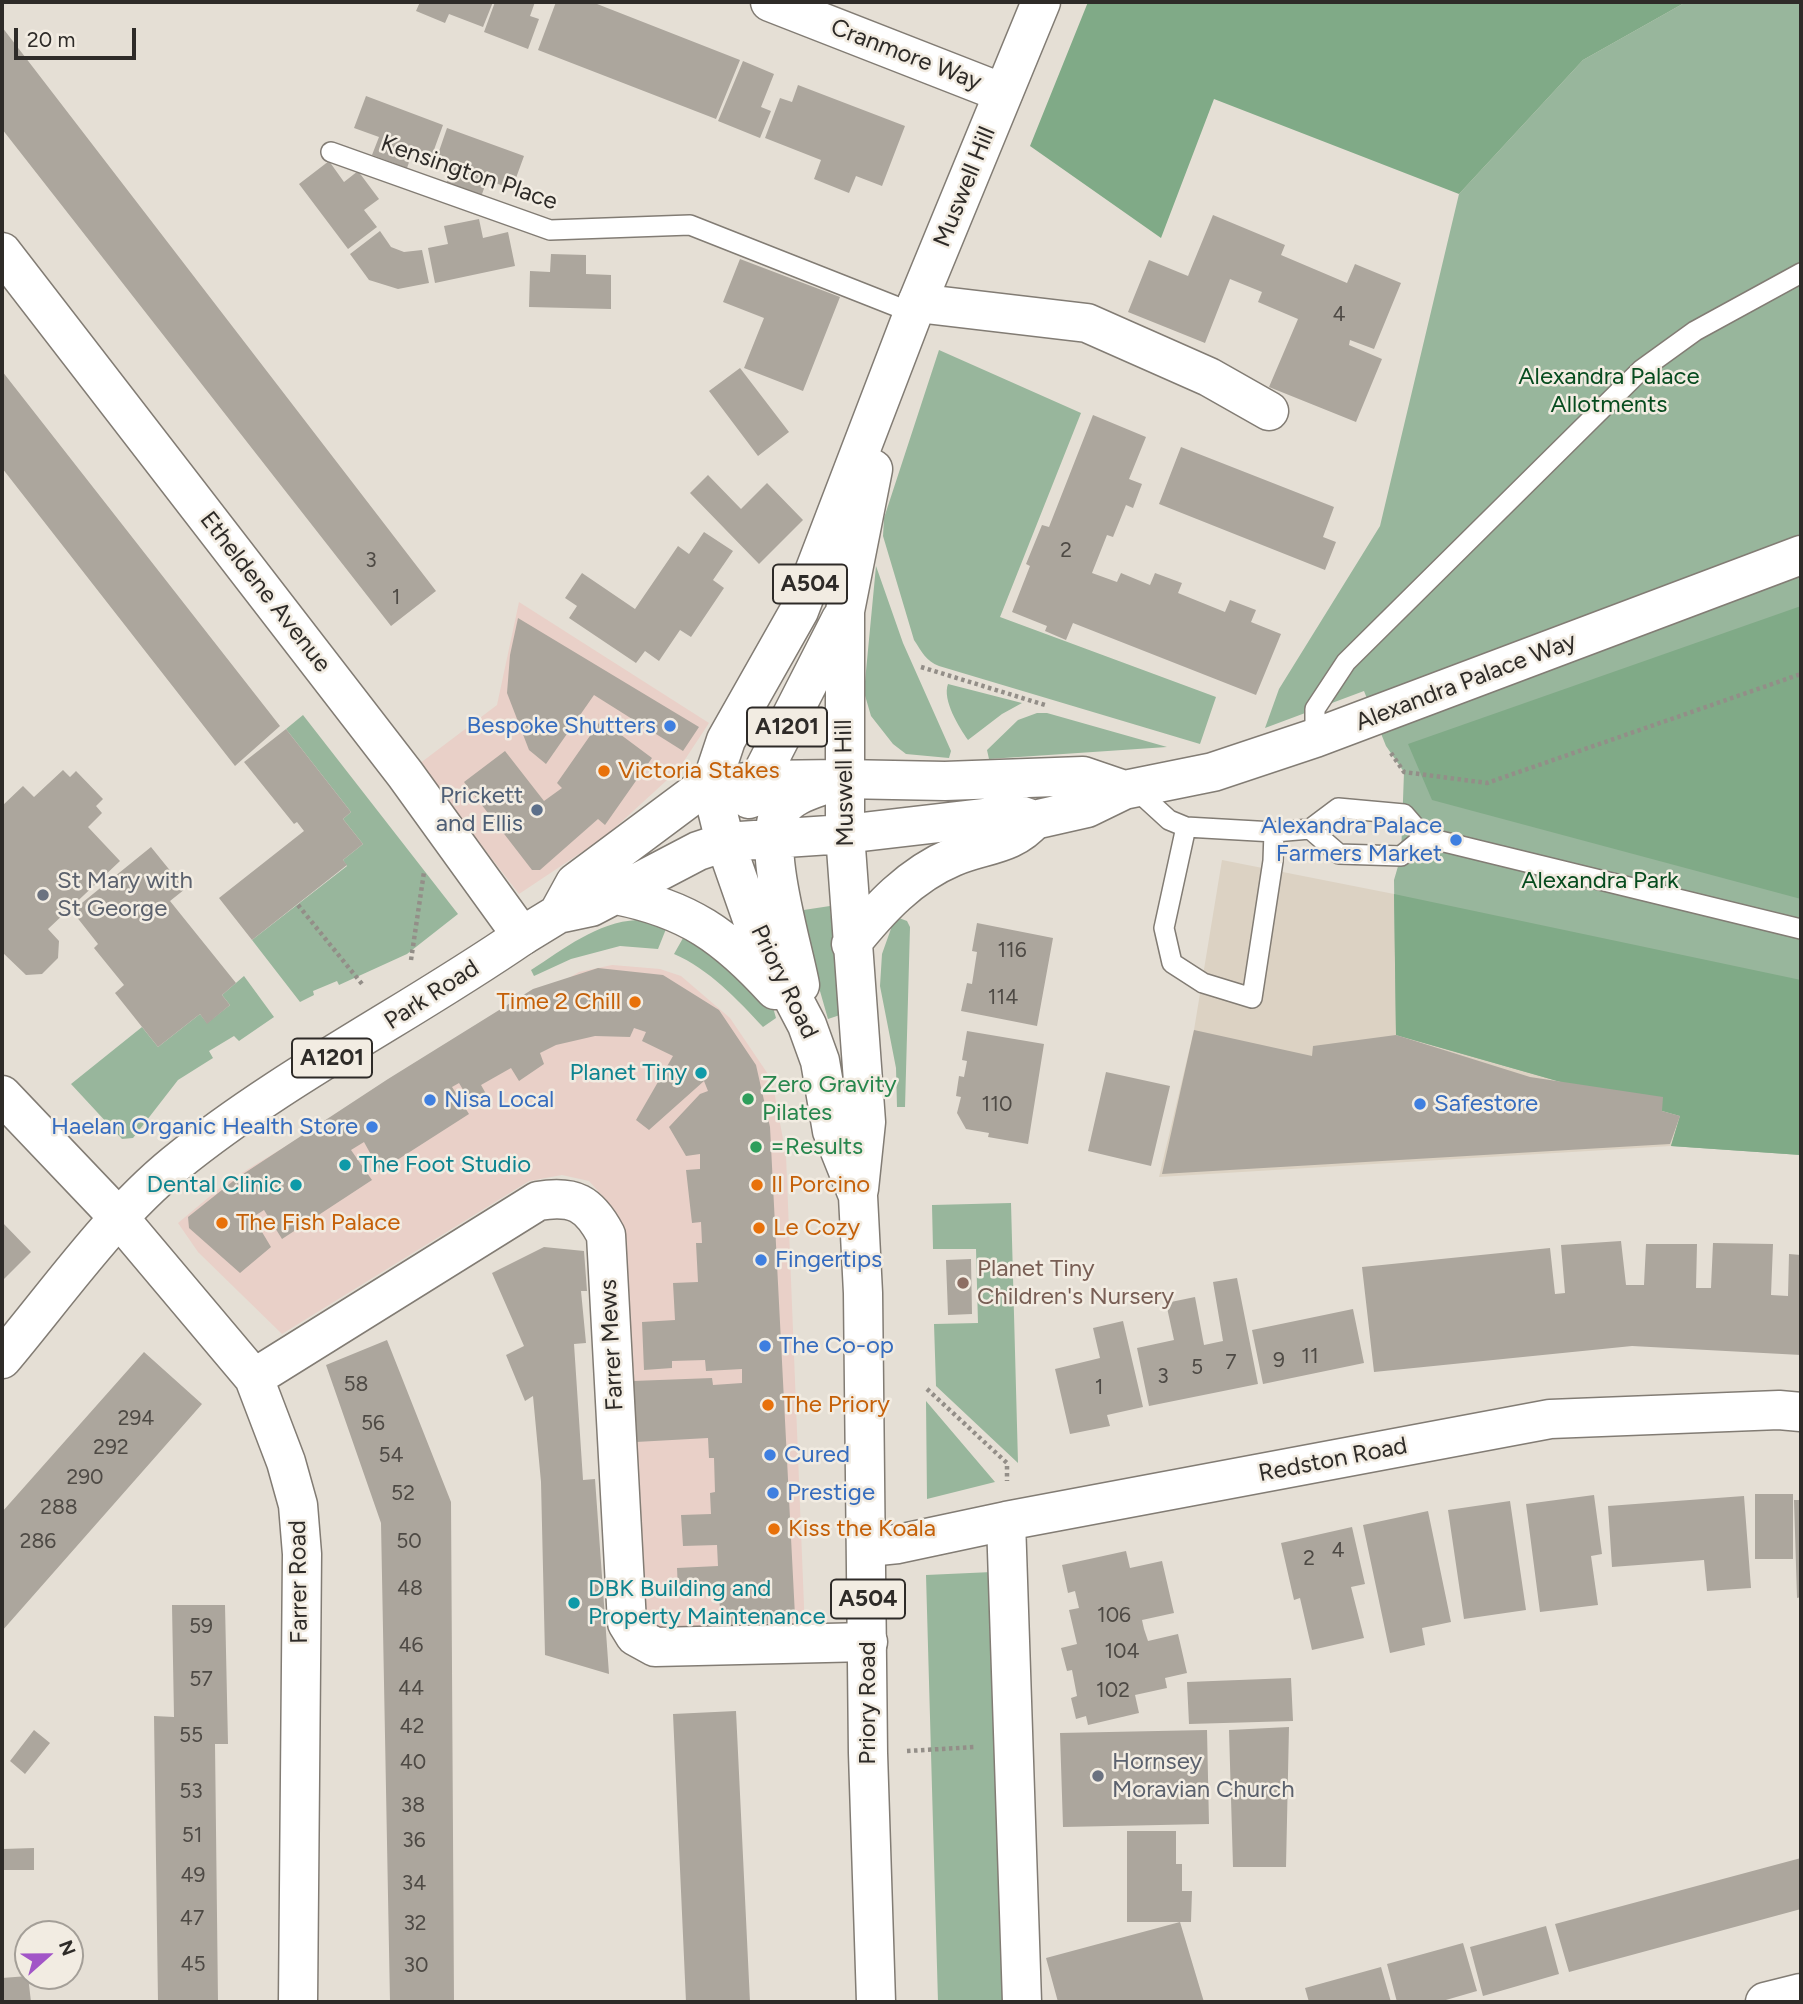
<!DOCTYPE html>
<html>
<head>
<meta charset="utf-8">
<style>
	body { margin:0 }
	#map { position:relative; width:1803px; height:2004px; overflow:hidden; background:#e5dfd5; font-family:Figtree,sans-serif }
	canvas { display:block }
	.frame { position:absolute; inset:0; border:4px solid #2e2b28; pointer-events:none }
	.north { position:absolute; left:14px; top:1920px; width:70px; height:70px; box-sizing:border-box; background:#f2ece2; border:2px solid #a49f98; border-radius:50%; rotate:69deg; font-size:19px; font-weight:700; line-height:28px; text-align:center; color:#2e2b28 }
	.north::after { content:''; display:block; margin:auto; width:24px; height:32px; background:#a255c7; clip-path:polygon(50% 0,100% 100%,50% 72%,0 100%) }
	.scale { position:absolute; left:14px; top:28px; width:122px; height:32px; box-sizing:border-box; border:4px solid #2e2b28; border-top:0; padding-left:9px; font-size:21px; line-height:24px; white-space:nowrap; color:#2e2b28; -webkit-text-stroke:5px #f2ece2; paint-order:stroke }
</style>
</head>
<body>
<div id="map">
<canvas width="1803" height="2004"></canvas>
<div class="frame"></div>
<div class="north">N</div>
<div class="scale">20 m</div>
</div>
<script>
const ctx = document.querySelector('canvas').getContext('2d');
ctx.lineJoin = 'round';
function fill(path, color) {
  ctx.fillStyle = color;
  ctx.fill(path, 'evenodd');
}
function stroke(path, color, width, dash) {
  ctx.strokeStyle = color;
  ctx.lineWidth = width;
  ctx.lineCap = dash ? 'butt' : 'round';
  ctx.setLineDash(dash || []);
  ctx.stroke(path);
}
function label(font, color, halo, rows, align = 'center') {
  ctx.font = font + ' Figtree,sans-serif';
  ctx.lineWidth = 5;
  ctx.setLineDash([]);
  ctx.textBaseline = 'middle';
  ctx.strokeStyle = halo;
  ctx.fillStyle = color;
  for (const [text, x, y, turn = 0] of rows) {
    ctx.save();
    ctx.translate(x, y);
    ctx.rotate((+turn || 0) * Math.PI / 180);
    ctx.textAlign = isNaN(turn) ? turn : align;
    if (halo) ctx.strokeText(text, 0, 0);
    ctx.fillText(text, 0, 0);
    ctx.restore();
  }
}
fill(new Path2D(`
	M519,602l190,121 -31,47 -72,66 -87,58 -100,-130 78,-59z
	M612,965l48,4 21,7 49,42 42,62 14,75 19,476 -142,-3 -9,-3 -12,-17 -24,-360 -11,-47 -18,-20 -27,-6 -33,6 -247,153 -84,-82 -20,-29 49,-41 116,-71 236,-139z`), '#e9d0c8');
fill(new Path2D(`
	M1222,860l172,34 3,141 283,81 -9,30 -512,31 35,-147z`), '#dcd2c3');
fill(new Path2D(`
	M1686,2h115v1153l-130,-9 9,-30 -284,-81 -2,-155 7,-24 3,-84 -18,-26 -22,-55 -99,37 14,-39 101,-163 79,-332 124,-134z
	M939,350l142,63 -81,204 216,80 -16,47 -261,-78c-13,-5 -17,-14 -25,-26l-31,-104 1,-18z
	M876,566l27,77 48,108 -2,7 -43,-4 -13,-10 -22,-28 -7,-24z
	M948,684l74,19 -20,11 -34,26c-9,-13 -26,-40 -20,-56z
	M1037,713h10l120,34 -178,12 -2,-9 31,-30z
	M303,715l155,199 -51,40 -68,31 -2,-4 -24,10 1,4 -14,7 -48,-62 95,-74 -4,-6 20,-16 -20,-25 8,-7 -65,-83z
	M830,906l10,109 -12,4 -31,-108z
	M899,918l8,3 3,6 -5,180h-8l-1,-39 -16,-82 2,-32 11,-31z
	M637,920l31,4 -10,25 -38,-3 -49,13 -37,17 -3,-6c33,-21 66,-48 106,-50z
	M687,931l83,66 6,21 -13,9c-25,-27 -54,-58 -89,-73z
	M244,976l30,41 -35,24 -5,-5 -25,15 4,7 -35,22 -45,58 -11,1 -51,-55 71,-57 16,20 42,-33 7,9 23,-18 -8,-10z
	M1011,1203l7,260 -82,-77 -2,-62 44,-1 -2,-74h-43l-1,-44z
	M926,1401l69,81 -68,17z
	M992,1572l16,430h-70l-12,-427z`), '#98b69c');
fill(new Path2D(`
	M1088,2h598l-103,58 -124,134 -245,-95 -53,139 -131,-92z
	M1801,606v293l-369,-99 -24,-56z
	M1394,894l407,86v175l-130,-9 9,-30 -284,-81z`), '#80aa87');
fill(new Path2D(`
	M420,2h73l-10,25 -34,-13 -4,9 -29,-12z
	M495,2h40l-5,14 9,3 -11,30 -44,-17z
	M556,2h36l148,58 -24,59 -178,-69z
	M2,27l434,564 -45,35 -389,-497z
	M743,61l31,13 -13,33 10,4 -11,27 -42,-17z
	M798,85l107,41 -23,60 -26,-10 -7,17 -35,-14 7,-19 -56,-22 15,-40 12,4z
	M366,96l77,29 -12,33 -18,-7 -6,17 -35,-13 7,-18 -25,-9z
	M447,128l77,28 -12,33 -25,-9 -6,17 -35,-13 7,-18 -17,-6z
	M329,161l15,21 14,-11 21,28 -15,11 13,17 -29,22 -49,-65z
	M1213,215l72,30 -4,10 66,28 8,-19 46,19 -27,66 -24,-9 -1,5 33,14 -26,63 -87,-35 29,-68 -40,-17 4,-10 -32,-13 -25,64 -77,-31 21,-52 39,16z
	M479,219l4,19 25,-6 7,34 -80,17 -7,-35 20,-4 -4,-18z
	M380,231l11,16 13,5 18,-2 7,33 -31,6 -29,-9 -19,-26z
	M551,254l35,1v19l25,1v34l-82,-2 1,-36 20,1z
	M740,259l100,38 -37,94 -59,-23 20,-50 -41,-16z
	M740,368l49,64 -31,24 -49,-65z
	M2,371l278,355 -45,40 -233,-298z
	M1093,415l53,22 -17,42 13,5 -9,24 -7,-3 -13,32 -6,-2 -15,38 25,9 4,-9 29,12 5,-12 27,10 -4,10 47,19 5,-12 26,10 -5,12 30,12 -25,61 -183,-72 -7,17 -21,-9 2,-5 -35,-14 18,-46 -4,-2 16,-39 7,2z
	M1181,447l153,60 -11,30 13,5 -11,28 -166,-66z
	M708,475l33,34 26,-26 36,37 -44,44 -69,-71z
	M704,532l29,19 -20,29 11,8 -33,49 -11,-7 -21,31 -14,-10 -9,12 -67,-45 8,-12 -12,-8 17,-25 53,36 43,-63 11,8z
	M518,618l181,109 -16,24 -89,-56 -48,69 -17,-14 -22,-57 3,-38z
	M601,720l51,38 -47,67 -7,-6 -58,51h-8l-68,-88 41,-31 39,50 18,-13 -5,-5z
	M286,729l65,83 -8,7 20,25 -20,16 4,5 -95,75 -33,-42 85,-67 -7,-9 -3,2 -50,-62z
	M63,770l7,7 6,-6 27,28 -7,7 6,7 -14,14 32,34 -72,68 11,12 -1,17 -16,16 -16,1 -24,-23v-146l21,-20 11,11z
	M151,847l34,42 -15,12 66,82 -14,12 8,10 -23,19 -7,-10 -42,33 -43,-54 9,-8 -30,-37 4,-4 -26,-33z
	M977,923l76,15 -16,88 -76,-15 6,-28 5,1 5,-32 -5,-1z
	M598,968l65,7 56,35 37,55 14,62 25,489 -6,6 -63,4 -1,-18h-5l-2,-20 -40,2 -1,-22 41,-2 -1,-21 -34,1 -2,-31 30,-1 -1,-21 5,-1 -1,-34h-5l-1,-20 -72,4 -3,-61 79,-3 1,7 29,-2v-14l-36,2 -1,-11 -33,1v7l-28,2 -2,-48 33,-2 -2,-37 25,-1 -2,-39h6l-1,-21 -9,1 -6,-53 14,-1v-15l-14,2 -17,-29 31,-33 8,-3 -4,-10 -55,49 -13,-10 37,-64 -31,-15 4,-9 -12,-4 -4,9 -35,-1 -39,9 -16,8 4,11 -25,17 -8,-13 -30,17 8,14 -15,9 -15,-25 -7,4 17,27 -89,57 -16,-29 -13,8 21,30 -90,59 -18,-29 -11,7 18,30 -31,26 -51,-45 -1,-11 49,-39 151,-99 145,-90z
	M1194,1030l118,26 1,-10 83,-11 134,42 133,20 -1,14 18,5 -10,28 -508,30z
	M967,1031l77,13 -16,100 -40,-7 1,-4 -23,-4 -9,-16 4,-16 -5,-1 3,-20 5,1 3,-16 -5,-1z
	M1106,1072l64,14 -19,80 -63,-15z
	M2,1222l29,30 -29,29z
	M1621,1241l5,44h18l2,-41h51l-1,44h15l2,-45 60,1 -2,51 17,1 1,-42 12,1v100l-169,-9 -258,26 -12,-105 188,-19 5,46 10,-1 -4,-48z
	M544,1247l40,4 3,40h-6l5,52 -12,1 9,136 12,-1 14,195 -64,-19 -4,-173 -8,-86 -8,5 -19,-46 18,-9 -32,-73z
	M971,1259l1,55 -24,1 -2,-55z
	M1237,1278l21,106 -109,22 -12,-58 37,-8 -8,-37 29,-6 9,48 19,-4 -10,-59z
	M1353,1309l11,54 -101,21 -11,-54z
	M1123,1321l20,86 -36,8 3,11 -40,8 -15,-65 45,-11 -7,-30z
	M387,1340l64,162 3,500h-64l-9,-479 -55,-158z
	M144,1352l58,52 -200,227v-119z
	M1755,1494h38v65h-38z
	M1594,1495l8,59 -11,2 7,49 -58,7 -14,-108z
	M1744,1496l7,92 -44,3 -3,-31 -92,7 -4,-61z
	M1794,1500h7v97l-4,1z
	M1510,1501l16,109 -62,9 -16,-109z
	M1428,1511l23,111 -29,6 3,17 -35,8 -27,-128z
	M1352,1527l13,57 -14,3 13,51 -52,12 -12,-52 -6,2 -13,-57z
	M1126,1551l4,17 32,-7 12,52 -32,7 2,9 4,12 30,-7 9,39 -22,5 2,10 -32,7 4,18 -51,12 -2,-9 -10,3 -5,-21 6,-2 -5,-26 -5,1 -6,-23 16,-4 -8,-34 10,-2 -4,-17 -7,2 -6,-28z
	M172,1605h53l3,139h-13l3,258h-60l-4,-286 20,1z
	M1291,1678l2,43 -104,3 -2,-42z
	M736,1711l14,291h-64l-13,-288z
	M1289,1727l-3,140h-53l-4,-137z
	M34,1730l16,13 -25,31 -15,-13z
	M1207,1730l2,94 -146,3 -3,-94z
	M1127,1831h49v33h6v27h10l-1,31h-11l24,80h-146l-12,-44 134,-36h-53z
	M34,1848v22h-31v-21z
	M1801,1858v51l-232,63 -14,-48z
	M1546,1926l13,48 -76,22 -13,-49z
	M1463,1943l14,48 -38,11h-42l-10,-38z
	M1381,1967l10,35h-82l-4,-14z
	M28,1976l3,26h-29v-24z`), '#aca69d');
const lane = new Path2D(`
	M331,152l219,78 140,-5 223,88
	M1315,738v-29l31,-47 295,-292 54,-39 106,-58
	M1134,788l35,32 17,7 88,5 36,-3 28,-21 66,6 20,23 377,92
	M1186,827l-22,101 8,35 31,20 49,15 21,-137 1,-29
	M1310,829l29,25 62,2 23,-19`);
const street = new Path2D(`
	M770,2l233,91
	M2,252l403,522 117,162
	M917,303l170,20 122,54 60,34
	M120,1219l134,159 32,84 12,43 4,49 -4,448
	M254,1378l284,-177c36,-6 51,2 68,34l21,388 8,13 20,11 213,-5
	M1006,1521l16,481
	M868,1547l30,-3 108,-23 544,-102 229,-9 22,2
	M1765,2002l36,-9`);
const secondary = new Path2D(`
	M842,779l103,2 138,-5 41,14
	M845,834l172,-20 17,6 53,-12 37,-18 89,-18 102,-34 486,-183
	M2,1095l118,124`);
const primary = new Path2D(`
	M749,799l92,-180
	M616,895c72,14 110,41 159,95
	M558,914l17,-31 126,-94 58,-9 83,-1
	M851,944c28,-35 59,-69 102,-87 30,-13 59,-11 81,-37
	M800,985c-7,-39 -40,-143 -19,-175 10,-15 30,-20 46,-26
	M859,1189l7,-67 -21,-288v-223l28,-142
	M2,1359c54,-64 108,-142 173,-195 107,-87 234,-150 347,-228l36,-22 33,-7 107,-56 27,-9 120,-8
	M876,2002l-8,-249 -5,-460 -5,-97 -26,-65 -12,-70 -13,-36 -54,-103 -28,-80 -14,-57 15,-45 73,-129 118,-308 124,-301`);
stroke(lane, '#827c74', 22);
stroke(street, '#827c74', 41);
stroke(secondary, '#827c74', 41);
stroke(primary, '#827c74', 41);
stroke(new Path2D(`
	M921,667l124,38
	M1391,753l13,19 83,11 314,-109
	M298,905l64,79
	M411,960l13,-88
	M927,1389l80,74v18
	M907,1751l68,-4`), '#938e88', 4.5, [3.5, 3.5]);
stroke(lane, '#fff', 19);
stroke(street, '#fff', 38);
stroke(secondary, '#fff', 38);
stroke(primary, '#fff', 38);
for (const [x, y, r, color] of [
	[670,726,7,"#3f7fe0"],
	[604,771,7,"#e8710a"],
	[537,810,7,"#5c6f8a"],
	[1456,840,7,"#3f7fe0"],
	[43,895,7,"#6b7280"],
	[635,1002,7,"#e8710a"],
	[701,1073,7,"#0f9aa8"],
	[748,1099,7,"#2e9e5b"],
	[430,1100,7,"#3f7fe0"],
	[1420,1104,7,"#3f7fe0"],
	[372,1127,7,"#3f7fe0"],
	[756,1147,7,"#2e9e5b"],
	[345,1165,7,"#0f9aa8"],
	[296,1185,7,"#0f9aa8"],
	[757,1185,7,"#e8710a"],
	[222,1223,7,"#e8710a"],
	[759,1228,7,"#e8710a"],
	[761,1260,7,"#3f7fe0"],
	[963,1283,7,"#8d6e63"],
	[765,1346,7,"#3f7fe0"],
	[768,1405,7,"#e8710a"],
	[770,1455,7,"#3f7fe0"],
	[773,1493,7,"#3f7fe0"],
	[774,1529,7,"#e8710a"],
	[574,1603,7,"#0f9aa8"],
	[1098,1776,7,"#6b7280"]
]) {
  const dot = new Path2D();
  dot.arc(x, y, r, 0, 2 * Math.PI);
  ctx.fillStyle = color;
  ctx.fill(dot);
  stroke(dot, '#f2ece2', 2.5);
}
label('21px', '#4e4a45', null, [
	["4",1339,315],
	["2",1066,551],
	["3",371,561],
	["1",396,598],
	["116",1012,951],
	["114",1003,998],
	["110",997,1105],
	["11",1310,1357],
	["9",1279,1361],
	["7",1231,1363],
	["5",1197,1368],
	["3",1163,1377],
	["58",356,1385],
	["1",1099,1388],
	["294",136,1419],
	["56",373,1424],
	["292",111,1448],
	["54",391,1456],
	["290",85,1478],
	["52",403,1494],
	["288",59,1508],
	["286",38,1542],
	["50",409,1542],
	["4",1338,1551],
	["2",1309,1559],
	["48",410,1589],
	["106",1114,1616],
	["59",201,1627],
	["46",411,1646],
	["104",1122,1652],
	["57",201,1680],
	["44",411,1689],
	["102",1113,1691],
	["42",412,1727],
	["55",191,1736],
	["40",413,1763],
	["53",191,1792],
	["38",413,1806],
	["51",192,1836],
	["36",414,1841],
	["49",193,1876],
	["34",414,1884],
	["47",192,1919],
	["32",415,1924],
	["45",193,1965],
	["30",416,1966]
]);
for (const [x, y, w] of [
	[810,584,74],
	[787,727,80],
	[332,1058,80],
	[868,1599,74]
]) {
  const box = new Path2D();
  box.roundRect(x - w / 2, y - 19.5, w, 39, 5);
  ctx.fillStyle = '#f2ece2';
  ctx.fill(box);
  stroke(box, '#2e2b28', 2);
}
label('bold 23px', '#2e2b28', null, [
	["A504",810,584],
	["A1201",787,727],
	["A1201",332,1058],
	["A504",868,1599]
]);
label('24px', '#2e2b28', '#f2ece2', [
	["Cranmore Way",906,55,21],
	["Kensington Place",469,173,19],
	["Muswell Hill",965,187,-68],
	["Etheldene Avenue",265,592,52],
	["Alexandra Palace Way",1466,682,-21],
	["Muswell Hill",845,783,-91],
	["Priory Road",784,982,64],
	["Park Road",432,995,-33],
	["Farrer Mews",612,1345,-93],
	["Redston Road",1333,1460,-11],
	["Farrer Road",299,1582,-91],
	["Priory Road",868,1703,-90]
]);
label('24px', '#064b1e', '#f2ece2', [
	["Alexandra Palace",1609,377],
	["Allotments",1609,405],
	["Alexandra Park",1600,881]
]);
label('24px', '#366cbe', '#f2ece2', [
	["Bespoke Shutters",656,726,"right"],
	["Alexandra Palace",1442,826,"right"],
	["Farmers Market",1442,854,"right"],
	["Nisa Local",444,1100],
	["Safestore",1434,1104],
	["Haelan Organic Health Store",358,1127,"right"],
	["Fingertips",775,1260],
	["The Co-op",779,1346],
	["Cured",784,1455],
	["Prestige",787,1493]
], 'left');
label('24px', '#c56008', '#f2ece2', [
	["Victoria Stakes",618,771],
	["Time 2 Chill",621,1002,"right"],
	["Il Porcino",771,1185],
	["The Fish Palace",236,1223],
	["Le Cozy",773,1228],
	["The Priory",782,1405],
	["Kiss the Koala",788,1529]
], 'left');
label('24px', '#4e5e75', '#f2ece2', [
	["Prickett",523,796],
	["and Ellis",523,824]
], 'right');
label('24px', '#5b616d', '#f2ece2', [
	["St Mary with",57,881],
	["St George",57,909],
	["Hornsey",1112,1762],
	["Moravian Church",1112,1790]
], 'left');
label('24px', '#0d838f', '#f2ece2', [
	["Planet Tiny",687,1073],
	["The Foot Studio",359,1165,"left"],
	["Dental Clinic",282,1185],
	["DBK Building and",588,1589,"left"],
	["Property Maintenance",588,1617,"left"]
], 'right');
label('24px', '#27864d', '#f2ece2', [
	["Zero Gravity",762,1085],
	["Pilates",762,1113],
	["=Results",770,1147]
], 'left');
label('24px', '#785e54', '#f2ece2', [
	["Planet Tiny",977,1269],
	["Children's Nursery",977,1297]
], 'left');
</script>
</body>
</html>
